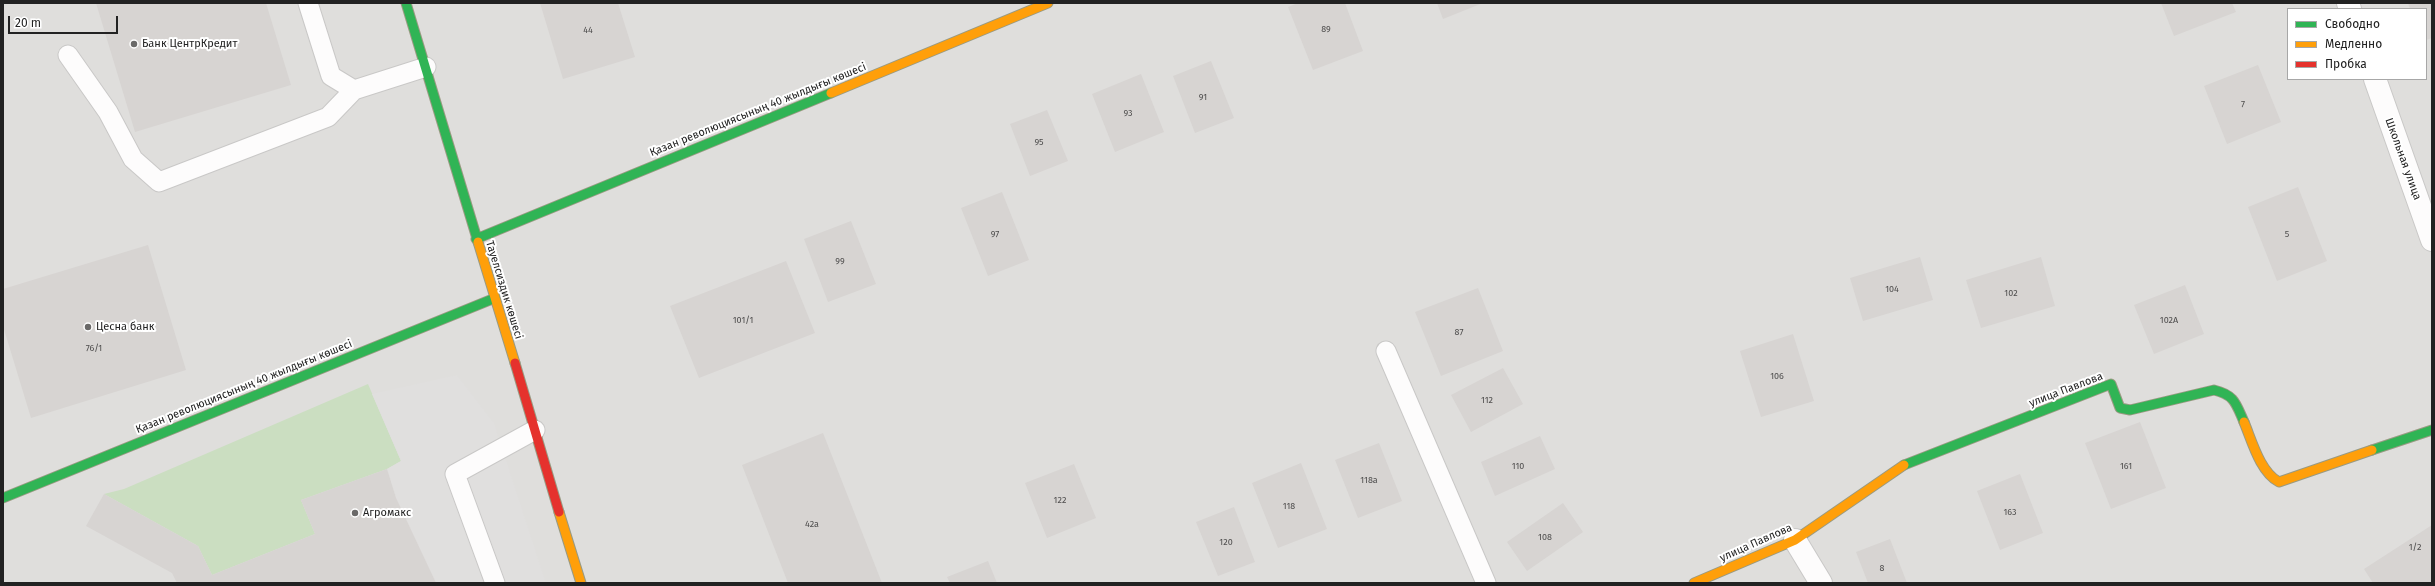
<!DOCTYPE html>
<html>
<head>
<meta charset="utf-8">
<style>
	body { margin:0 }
	#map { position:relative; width:2435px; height:586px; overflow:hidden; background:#f0eeeb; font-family:"Fira Sans",sans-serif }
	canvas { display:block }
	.frame { position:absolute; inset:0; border:4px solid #222; pointer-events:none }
	.legend { position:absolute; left:2287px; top:8px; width:140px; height:72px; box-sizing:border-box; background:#fff; border:1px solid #a7a7a7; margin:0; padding:5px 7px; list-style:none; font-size:12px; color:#222 }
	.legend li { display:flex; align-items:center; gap:8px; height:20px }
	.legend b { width:20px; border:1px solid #a7a7a7 }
	.scale { position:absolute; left:8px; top:16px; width:110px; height:18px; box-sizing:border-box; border:2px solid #222; border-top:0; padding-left:5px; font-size:12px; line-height:14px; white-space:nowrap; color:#222; -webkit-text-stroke:3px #fff; paint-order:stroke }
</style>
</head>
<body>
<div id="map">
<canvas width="2435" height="586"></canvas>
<div class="frame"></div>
<ul class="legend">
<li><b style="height:5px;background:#30b455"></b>Свободно</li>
<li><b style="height:5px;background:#ff9f0a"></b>Медленно</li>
<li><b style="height:5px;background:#e5322d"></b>Пробка</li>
</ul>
<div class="scale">20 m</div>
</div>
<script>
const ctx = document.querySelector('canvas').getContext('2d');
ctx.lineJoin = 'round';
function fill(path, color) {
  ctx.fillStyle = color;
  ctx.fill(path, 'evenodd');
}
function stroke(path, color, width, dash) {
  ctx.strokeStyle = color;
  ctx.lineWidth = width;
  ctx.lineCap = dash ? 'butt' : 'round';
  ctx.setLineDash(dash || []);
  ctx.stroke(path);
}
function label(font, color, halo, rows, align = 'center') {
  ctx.font = font + ' "Fira Sans",sans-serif';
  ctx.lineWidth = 4;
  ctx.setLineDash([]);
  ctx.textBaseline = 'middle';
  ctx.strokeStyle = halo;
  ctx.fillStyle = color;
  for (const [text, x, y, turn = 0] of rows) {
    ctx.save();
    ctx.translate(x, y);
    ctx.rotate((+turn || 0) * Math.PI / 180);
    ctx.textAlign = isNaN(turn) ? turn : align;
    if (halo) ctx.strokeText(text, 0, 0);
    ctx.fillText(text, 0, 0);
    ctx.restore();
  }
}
fill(new Path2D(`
	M3,3h2429v580h-2429zM2288,9h138v70h-138z`), '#dfdedc');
fill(new Path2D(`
	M368,384l33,77 -14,8 -86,31 14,34 -103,41 -14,-29 -94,-52 20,-5z`), '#cbdec1');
fill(new Path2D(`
	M457,375l37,48 52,160h-110l-40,-85 -9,-29 14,-8 -29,-67z`), '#e0dfde');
fill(new Path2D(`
	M96,3h170l25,82 -156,47z
	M540,3h78l17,54 -72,22z
	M1298,3h47l18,48 -50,19 -25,-63z
	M1437,3h46l-40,16z
	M2161,3h71l4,9 -62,24z
	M2408,3h24v35l-6,2v-31h-16z
	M1211,61l23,57 -39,15 -22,-57z
	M2258,65l23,57 -54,22 -23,-58z
	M1141,74l23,58 -49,20 -23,-58z
	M1047,110l21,51 -38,15 -20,-52z
	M2298,187l29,74 -50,20 -29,-74z
	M1002,192l27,68 -41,16 -27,-68z
	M851,221l25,63 -48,18 -24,-63z
	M148,245l38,125 -155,48 -28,-92v-37z
	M1920,257l13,43 -70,21 -13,-43z
	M2041,257l14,49 -74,22 -15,-48z
	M786,261l29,72 -116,45 -29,-72z
	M2185,285l19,49 -50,20 -20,-49z
	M1478,288l25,63 -62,25 -26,-64z
	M1793,334l21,67 -53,16 -21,-66z
	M1503,368l20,36 -52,28 -20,-37z
	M2140,422l26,66 -55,21 -26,-66z
	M823,433l59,150h-94l-46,-118z
	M1540,436l15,33 -60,27 -14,-34z
	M1379,443l23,58 -44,17 -23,-58z
	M1301,463l26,66 -49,19 -26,-65z
	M1074,464l22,54 -49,20 -22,-55z
	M387,469l9,29 40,85h-259l-5,-10 -86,-47 18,-32 94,52 14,29 103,-41 -14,-34z
	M2020,474l23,59 -43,17 -23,-59z
	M1563,503l20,29 -56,39 -20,-29z
	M1234,507l21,55 -37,14 -22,-54z
	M2432,525v58h-59l-9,-14z
	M1890,539l17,44h-39l-12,-31z
	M988,561l9,22h-47l-3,-6z`), '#d7d4d2');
const lane = new Path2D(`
	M308,3l23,73 23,14 72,-23
	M68,55l40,57 25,47 26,23 169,-65 26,-27
	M1386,351l100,232
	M495,583l-40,-109 80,-44`);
const street = new Path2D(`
	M2348,3l2,6
	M2375,79l57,161
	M1795,540l26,43`);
const fast = new Path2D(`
	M406,3l72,239
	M476,239l355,-146
	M2372,450l60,-20
	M1904,465l207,-81 9,24 10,2 84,-20c21,5 22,14 30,32
	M3,498l492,-200`);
const slow = new Path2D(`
	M831,93l217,-90
	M478,242l37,121
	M2244,422c8,19 16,50 35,60l93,-32
	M559,512l22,71
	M1694,583l101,-43 109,-75`);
const jam = new Path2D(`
	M515,363l44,149`);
stroke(lane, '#c9c8c7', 21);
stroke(street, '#c9c8c7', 24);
stroke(fast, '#999a82', 11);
stroke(slow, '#999a82', 11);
stroke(jam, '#999a82', 11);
stroke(lane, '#fdfcfc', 19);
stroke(street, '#fdfcfc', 22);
stroke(fast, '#30b455', 9);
stroke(slow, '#ff9f0a', 9);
stroke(jam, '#e5322d', 9);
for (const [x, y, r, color] of [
	[134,44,4,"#6a6968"],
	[88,327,4,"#6a6968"],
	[355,513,4,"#6a6968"]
]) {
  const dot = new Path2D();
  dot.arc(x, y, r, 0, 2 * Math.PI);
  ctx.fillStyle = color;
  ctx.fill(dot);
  stroke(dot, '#fff', 1.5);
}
label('9px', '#4f4e4e', null, [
	["89",1326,29],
	["44",588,30],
	["91",1203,97],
	["7",2243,104],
	["93",1128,113],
	["95",1039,142],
	["97",995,234],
	["5",2287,234],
	["99",840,261],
	["104",1892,289],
	["102",2011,293],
	["101/1",743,320],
	["102А",2169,320],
	["87",1459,332],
	["76/1",94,348],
	["106",1777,376],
	["112",1487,400],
	["110",1518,466],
	["161",2126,466],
	["118а",1369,480],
	["122",1060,500],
	["118",1289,506],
	["163",2010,512],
	["42а",812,524],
	["108",1545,537],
	["120",1226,542],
	["1/2",2415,547],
	["8",1882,568]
]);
label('11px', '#222', '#fff', [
	["Банк ЦентрКредит",142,44],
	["Цесна банк",96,327],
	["Агромакс",363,513]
], 'left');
label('11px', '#222', '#fff', [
	["Қазан революциясының 40 жылдығы көшесі",758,110,-22],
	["Школьная улица",2403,159,70],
	["Тауелсиздик көшесі",504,290,73],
	["Қазан революциясының 40 жылдығы көшесі",244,387,-22],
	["улица Павлова",2066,390,-21],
	["улица Павлова",1756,543,-24]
]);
</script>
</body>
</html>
